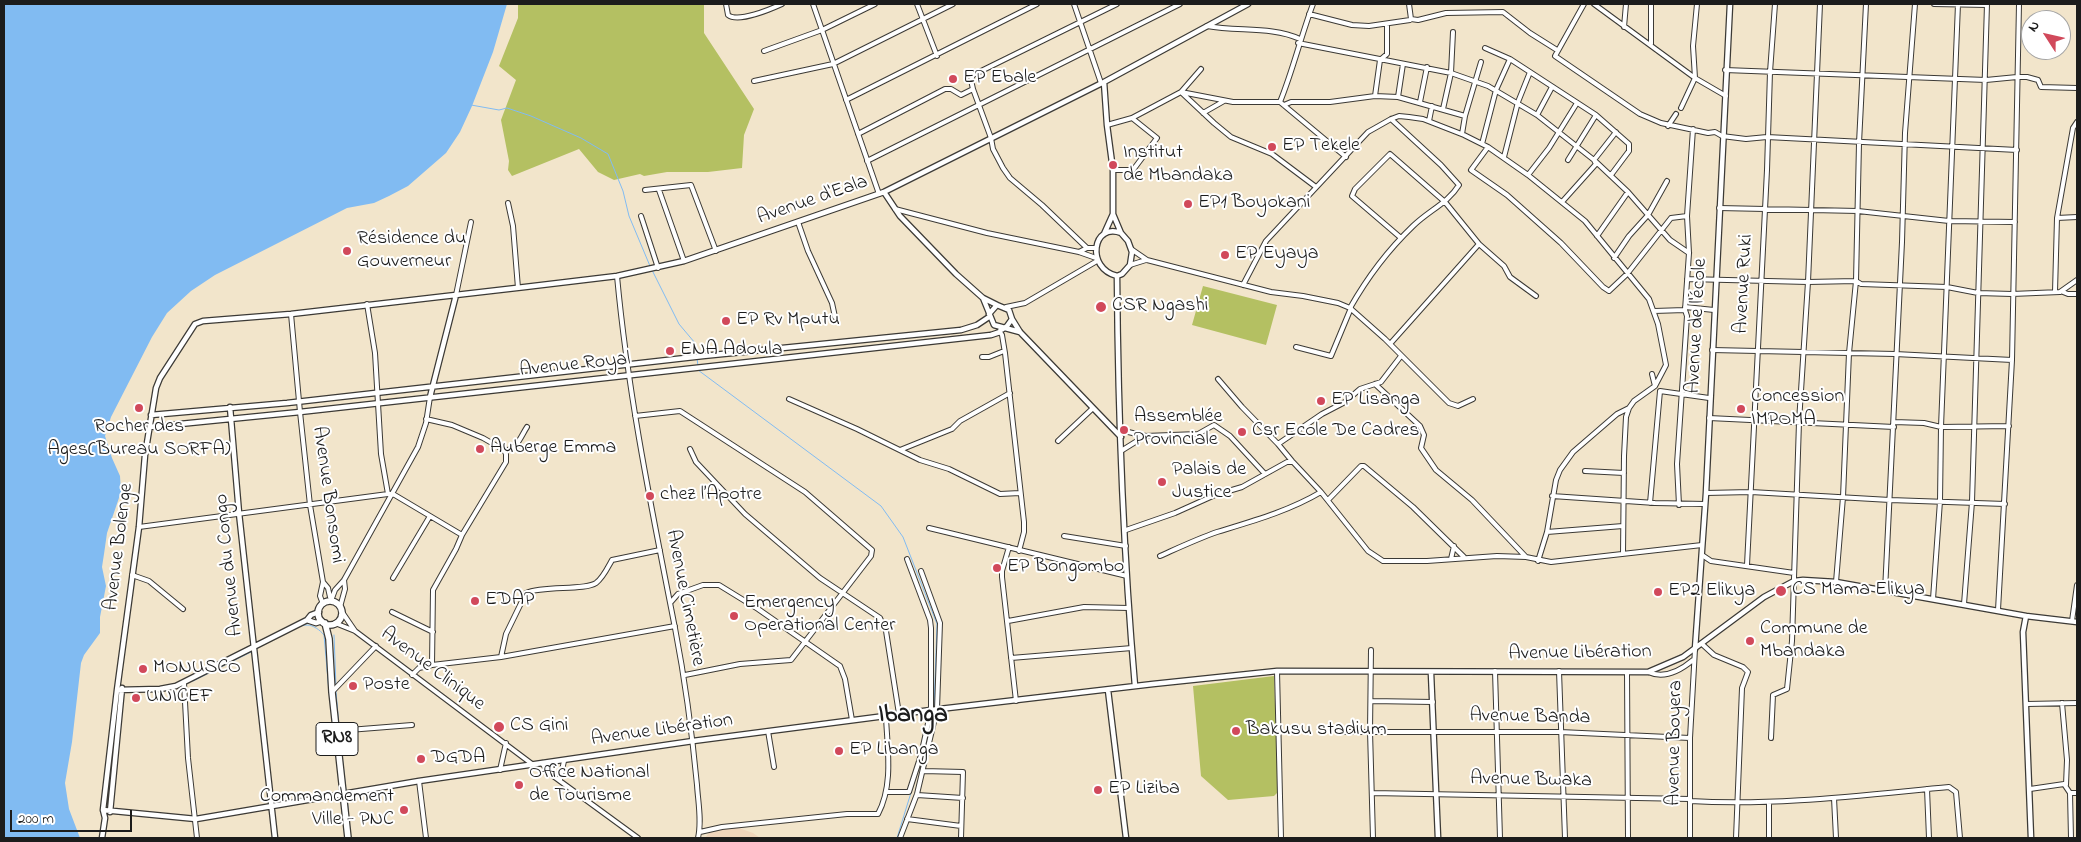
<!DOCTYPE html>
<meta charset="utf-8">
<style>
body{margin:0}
#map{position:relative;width:2081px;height:842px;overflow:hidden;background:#f2e5cb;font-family:"Indie Flower",sans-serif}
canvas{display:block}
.frame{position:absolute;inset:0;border:5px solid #1c1c1c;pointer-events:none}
.north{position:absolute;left:2021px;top:10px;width:50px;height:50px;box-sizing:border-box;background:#fff;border:1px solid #a4a4a4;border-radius:50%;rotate:305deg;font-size:14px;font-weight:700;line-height:20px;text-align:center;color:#1c1c1c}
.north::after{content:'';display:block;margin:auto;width:18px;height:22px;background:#d1495b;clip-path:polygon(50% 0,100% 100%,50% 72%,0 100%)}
.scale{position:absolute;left:10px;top:810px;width:122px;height:22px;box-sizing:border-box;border:2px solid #1c1c1c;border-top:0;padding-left:6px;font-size:15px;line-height:18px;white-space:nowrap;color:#1c1c1c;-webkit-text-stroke:4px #fff;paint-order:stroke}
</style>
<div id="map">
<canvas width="2081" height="842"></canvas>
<div class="frame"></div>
<div class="north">N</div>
<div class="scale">200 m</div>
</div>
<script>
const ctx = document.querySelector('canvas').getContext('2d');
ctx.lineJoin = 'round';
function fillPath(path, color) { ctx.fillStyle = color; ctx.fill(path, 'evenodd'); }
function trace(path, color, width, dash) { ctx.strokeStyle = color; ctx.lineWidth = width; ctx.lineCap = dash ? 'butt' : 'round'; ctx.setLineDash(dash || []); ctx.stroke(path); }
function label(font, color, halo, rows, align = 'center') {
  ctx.font = font + ' "Indie Flower",sans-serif'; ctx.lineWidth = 4; ctx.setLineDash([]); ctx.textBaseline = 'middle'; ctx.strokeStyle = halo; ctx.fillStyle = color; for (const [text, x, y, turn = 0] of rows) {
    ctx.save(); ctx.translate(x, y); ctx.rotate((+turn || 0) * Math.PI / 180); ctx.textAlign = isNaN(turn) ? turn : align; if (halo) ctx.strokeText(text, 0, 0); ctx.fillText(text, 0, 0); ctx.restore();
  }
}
fillPath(new Path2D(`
 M736 827 753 833 760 838H705L711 830Z`), '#f0d6bc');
fillPath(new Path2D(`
 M518 4H704V33L754 109 744 135 742 168 708 172H667L644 176 640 174 614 180 598 172 579 149 512 176 508 170 509 161 501 120 516 80 499 66 518 18Z
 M1203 286 1277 305 1266 345 1192 325Z
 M1274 676 1278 792 1274 796 1228 800 1201 776 1193 686Z`), '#b4c062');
fillPath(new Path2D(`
 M4 4H507L493 52 472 106 460 132 446 153 408 186 389 196 374 203 347 208 215 275 191 291 167 313 152 337 111 417 105 436 112 458 120 476 121 492 107 533 104 554 102 567 106 586 100 617V633L84 655 81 663 72 742 65 783 69 809 80 838H4Z`), '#81bbf2');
trace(new Path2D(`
 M471 105 499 110 507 108 531 116 581 138 608 154 623 191 629 216 650 266
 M652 270 679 324 695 343 698 366
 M698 370 881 506 903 537 937 624 934 708
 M334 635 336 687
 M256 649C268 643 294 625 307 625 313 625 320 630 324 635L329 692
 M193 681 253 651
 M336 691 339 727
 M330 696 345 838
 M341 746 346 791
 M925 747 934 712
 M347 795 349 821
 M897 838 918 770`), '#81bbf2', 1);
const minor = new Path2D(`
 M726 4 728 15C738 23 771 9 782 4
 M813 4 879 194
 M917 4 937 56
 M1074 4 1101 83
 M1584 4 1555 56 1640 114 1661 123 1708 133 1715 132 1722 136 1746 139 1767 137 2017 150
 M1594 4 1695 78 1726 96
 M1651 4V44
 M1934 4 1987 5
 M1309 14 1352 25 1369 26 1410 20 1411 19 1409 4
 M1411 19 1418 20 1446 13 1503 12 1530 33 1557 50
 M1207 26C1238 32 1271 26 1300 39
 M1624 27 1626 4
 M1298 43 1451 73 1488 86 1537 115 1594 160 1628 192 1670 240 1689 253
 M1485 48 1510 59 1596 115 1629 144V151L1611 175
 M764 51 822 30 875 4
 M1201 69 1181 92 1214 123 1231 137 1272 154 1316 187
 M1725 70 1986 80 2017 77H2027L2038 80 2041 87 2077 88
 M754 81 833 64 953 4
 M973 89 991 138 993 149 1003 168 1010 178 1042 205 1087 248
 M1375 96 1380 60 1387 54V24
 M1398 97 1403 64
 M846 100 1037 4
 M1280 102C1293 70 1301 36 1313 4
 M1420 102 1427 67
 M1284 105 1291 102H1330L1375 96 1398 97 1465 116
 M1681 108 1695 78 1693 46 1697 4
 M1443 109 1451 73 1453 32
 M1203 113 1224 101
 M1537 115 1552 87
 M1429 121 1432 106
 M1107 125 1132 118 1181 92 1233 102H1280L1346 157
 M1668 126 1676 114
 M858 134 945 89H951L961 95 973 89 971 80 973 75 1117 4
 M1462 134 1465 116 1481 62
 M1482 144 1496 90 1510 59
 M1488 147 1471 170 1507 195 1561 243 1603 287 1609 291 1627 274 1671 218 1687 216 1689 253 1685 310 1654 311
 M1504 157 1518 102 1530 72
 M1568 160 1596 115
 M867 161 1180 4
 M1113 170H1133L1157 138 1132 118
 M1528 175 1549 148 1577 103
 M645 190 691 185 716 251
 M659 190 684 261
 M1562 202 1596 164 1594 160 1616 132
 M508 203 513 226 518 288
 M1719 208 1858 211 1949 221 2015 222
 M895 209 987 233 1079 252 1096 258
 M641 216 658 268
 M1687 216 1693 129
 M2057 218 2077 217
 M798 222 808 251 832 303 835 317
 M1597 236 1628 192
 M1479 244 1504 266 1510 277 1536 296
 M1131 249 1147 260 1271 292 1303 296 1338 303 1350 308 1385 339 1449 403 1458 406 1473 399
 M1079 252 1087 248H1096
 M1614 258 1629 236 1648 215 1667 181
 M1130 265 1146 260
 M617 276C628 395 652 511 675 628 685 680 692 732 697 785 698 802 702 821 698 838
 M1687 279 1808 282 1856 281 1861 284 1947 287 1978 293 2012 294 2060 292 2077 280
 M1243 285 1266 241 1368 132 1391 119 1399 116 1409 117 1423 119 1464 135 1488 147 1528 175 1585 221 1649 299 1658 324 1666 365 1655 386 1634 401 1629 408 1626 417 1624 456 1623 554
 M2055 292 2057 218 2073 128 2077 122
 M2063 292 2068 294H2077
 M456 295 471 222
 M367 304 375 353 381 454 388 494
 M1006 307 1025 303 1097 261
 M1685 307 1714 310
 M1350 308C1367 278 1388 250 1413 226 1428 211 1448 203 1459 185L1441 165 1391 119
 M291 314 300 412 310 505 323 582 320 596 323 604
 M1000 332 1002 335 1005 353 1024 522V532L1019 551
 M1390 344 1479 244 1445 202 1390 154 1355 189 1352 196 1401 238
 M1296 347 1331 356 1351 308
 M1712 350 1895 354 2012 360
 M982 357H989L1004 351
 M1652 374 1655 386
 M1218 379 1242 407 1278 444
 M1375 384 1420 426 1424 435 1421 448 1436 470 1472 500 1526 557
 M1660 391 1709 398
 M789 399 857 429 920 460 949 469 1000 494 1020 493
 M635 416 680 411 805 492 872 550 871 556 791 660 740 664 685 675
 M1709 418 1894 427
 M426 419 452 425 483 438 504 450 506 454V462L462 535 456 549 433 590 432 665
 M1894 422 1924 423 1941 427 2009 426
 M1120 430 1145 436 1198 434 1214 425 1230 436 1265 474
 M1058 441 1092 409
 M690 449 696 462 745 514 820 578 880 618 886 631 899 714
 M504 450C516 452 521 436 527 427
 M900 450 952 429 960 421 1010 393
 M1121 451 1145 436
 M1292 461 1278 444 1322 414 1345 402 1360 389 1381 382 1401 356
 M1585 471 1624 473
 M1706 493 1751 492 1890 500 2005 504
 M1552 496 1655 503 1705 504
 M1328 500 1361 466H1364L1413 507 1464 557
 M1650 503 1660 391
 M1679 505 1677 464 1687 316 1685 310
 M139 527 388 494H393L462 535
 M929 528 1127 576
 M1126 530 1175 513 1215 495 1242 487 1287 462H1293L1321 492 1368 551 1383 561H1427L1497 556 1526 557 1551 562 1702 545
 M1547 532 1623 526
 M1064 536 1126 546
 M1009 547 1002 571V577L1016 701
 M1702 555 1711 561 1794 573
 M1160 556C1178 548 1197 539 1217 532 1253 521 1289 511 1321 492
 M1451 559 1454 546
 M1538 561 1547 532 1556 480 1560 470 1573 452 1617 414 1629 408
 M1747 565 1767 170 1770 72 1775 4
 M132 575 149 581 183 609
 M393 578 430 516
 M323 582 328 588 330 597
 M1836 582 1843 497 1849 353 1856 281 1859 143 1866 4
 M1885 591 1902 242 1905 133 1915 4
 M1933 599 1940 501 1941 427 1958 4
 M331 601 335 590 344 580 418 447 426 423 430 397
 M671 602 678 594 703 585H719L758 609 840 666 845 679 852 720
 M1964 604 1972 502 1987 4
 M340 607 345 589 344 580
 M1998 610 2012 360 2019 4
 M342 612 355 631
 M392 612 433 632
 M1008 621 1084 607 1129 608
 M2072 621 2077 585
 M335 623 355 631 532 764
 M1702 644 1714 655 1743 667 1748 672 1742 688 1736 838
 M1371 650 1370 731 1373 838
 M501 657 506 634 526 593C544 585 584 591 596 583 603 578 608 567 612 560L660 550
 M1011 658 1132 648
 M1277 671 1281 838
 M1495 671 1500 838
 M1559 671 1565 838
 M1627 672 1628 838
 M1648 672C1664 679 1680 671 1693 660
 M412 675 419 668 432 665 501 657 675 626
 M184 683 188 758 197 838
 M332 692 376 646
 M1371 701 1433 702
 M2062 703 2067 760 2066 785
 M2027 704 2077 703
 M336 731 412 725
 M768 731 774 767
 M1344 732H1560L1690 738
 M1771 738 1773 695 1787 689 1792 641 1799 422 1808 282 1820 4
 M542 763 549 773 638 838
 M500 770 506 743
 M923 771 963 772 961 838
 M560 780 564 761
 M419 781 426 838
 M1927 789 1929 838
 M2030 789 2064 784 2070 793H2077
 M886 792H909L921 755 931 710V628L930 620 907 559
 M1372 793 1690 799
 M2070 793 2071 838
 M917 795 963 798
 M1834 798 1836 838
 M1690 801C1777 806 1863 795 1949 787L1956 792 1960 838
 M1769 802V838
 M907 819 961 826
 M700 832 722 827 847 814H878C894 784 887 747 886 716
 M900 838 917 794 937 709 940 623 921 571
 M1690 838V738L1695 649`);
const tertiary = new Path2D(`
 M1104 82 1107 125 1113 170V214L1121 233 1128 241 1132 252 1130 265 1122 274 1117 276C1085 268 1093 222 1121 233
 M884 192 900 216 956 274 983 298 997 305
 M1104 234 1113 214
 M1117 276C1118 413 1123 550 1135 686
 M983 298 994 325 1020 332
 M989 314 997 305 1009 310 1012 319 1007 326 1003 329
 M1012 319 1020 332 1121 437
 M430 397 456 295
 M230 407 239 513 275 838
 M151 415 287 403 703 356 961 330 977 325 989 317
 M150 427 300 412 991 335 1000 332 1001 328
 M2026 616 2023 632 2031 838
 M307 620 316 623 322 621
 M1695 649 1706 493 1730 4
 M1431 673 1438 838
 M117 690 160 689 176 686 307 620 311 615 319 612
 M1108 690 1126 838
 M103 810 196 819 419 781 693 741 931 710 1153 684 1277 671 1648 672 1683 657 1764 597 1794 581 1803 580 1836 582 2026 616 2077 622
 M110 812 122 688
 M102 838 105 818 103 810 117 690 139 527 145 455 156 388 160 378 195 324 203 321 291 314 525 287 617 276 684 261 884 192 1104 82 1248 4`);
const primary = new Path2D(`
 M318 613a12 12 0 1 1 24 0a12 12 0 1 1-24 0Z
 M325 623 329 639 332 692 348 838`);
trace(minor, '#3c3a36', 6);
trace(tertiary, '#3c3a36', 7);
trace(primary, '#3c3a36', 8);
trace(minor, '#fff', 4);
trace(tertiary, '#fff', 4.5);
trace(primary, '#fff', 5.5);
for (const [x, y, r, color] of [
 [953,79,5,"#d1495b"],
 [1272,147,5,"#d1495b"],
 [1113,165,5,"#d1495b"],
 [1188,204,5,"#d1495b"],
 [347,251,5,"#d1495b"],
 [1225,255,5,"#d1495b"],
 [1101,307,6,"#d1495b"],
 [726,321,5,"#d1495b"],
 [670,351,5,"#d1495b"],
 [1321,401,5,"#d1495b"],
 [139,408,5,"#d1495b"],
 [1741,409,5,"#d1495b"],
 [1124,430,5,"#d1495b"],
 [1242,432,5,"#d1495b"],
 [480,449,5,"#d1495b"],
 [1162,482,5,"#d1495b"],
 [650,496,5,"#d1495b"],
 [997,568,5,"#d1495b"],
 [1781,591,6,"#d1495b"],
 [1658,592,5,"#d1495b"],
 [475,601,5,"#d1495b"],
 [734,616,5,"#d1495b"],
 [1750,641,5,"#d1495b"],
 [143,669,5,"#d1495b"],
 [353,686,5,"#d1495b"],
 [136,698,5,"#d1495b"],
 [499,727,6,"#d1495b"],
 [1236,731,5,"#d1495b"],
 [839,751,5,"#d1495b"],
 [421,759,5,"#d1495b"],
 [519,785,5,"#d1495b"],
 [1098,790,5,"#d1495b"],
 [404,810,5,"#d1495b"]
]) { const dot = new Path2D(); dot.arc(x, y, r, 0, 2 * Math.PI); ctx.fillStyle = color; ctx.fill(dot); trace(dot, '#fff', 2); }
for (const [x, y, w] of [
 [337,739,42]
]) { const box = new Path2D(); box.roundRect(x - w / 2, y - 16.5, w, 33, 4); ctx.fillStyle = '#fff'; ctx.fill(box); trace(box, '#1c1c1c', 1); }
label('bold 19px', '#1c1c1c', null, [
 ["RN8",337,739]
]);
label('20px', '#1c1c1c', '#fff', [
 ["EP Ebale",963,79],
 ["EP Tekele",1282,147],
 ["Institut",1123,154],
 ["de Mbandaka",1123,177],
 ["EP1 Boyokani",1198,204],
 ["Résidence du",357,240],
 ["Gouverneur",357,263],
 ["EP Eyaya",1235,255],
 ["CSR Ngashi",1112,307],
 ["EP Rv Mputu",736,321],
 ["ENA Adoula",680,351],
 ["Concession",1751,398],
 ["IMPOMA",1751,421],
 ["EP Lisanga",1331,401],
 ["Assemblée",1134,418],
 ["Provinciale",1134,441],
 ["Rocher des",139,428,"center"],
 ["Ages(Bureau SORFA)",139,451,"center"],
 ["Csr Ecole De Cadres",1252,432],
 ["Auberge Emma",490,449],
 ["Palais de",1172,471],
 ["Justice",1172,494],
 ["chez l’Apotre",660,496],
 ["EP Bongombo",1007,568],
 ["CS Mama Elikya",1792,591],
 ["EP2 Elikya",1668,592],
 ["EDAP",485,601],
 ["Emergency",744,604],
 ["Operational Center",744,627],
 ["Commune de",1760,630],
 ["Mbandaka",1760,653],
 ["MONUSCO",153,669],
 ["Poste",363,686],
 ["UNICEF",146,698],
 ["CS Gini",510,727],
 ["Bakusu stadium",1246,731],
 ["EP Libanga",849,751],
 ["DGDA",431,759],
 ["Office National",529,774],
 ["de Tourisme",529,797],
 ["EP Liziba",1108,790],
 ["Commandement",394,798,"right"],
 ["Ville - PNC",394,821,"right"]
], 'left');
label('20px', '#1c1c1c', '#fff', [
 ["Avenue d'Eala",813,201,-19],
 ["Avenue Ruki",1745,284,-87],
 ["Avenue de l'école",1698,326,-87],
 ["Avenue Royal",575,366,-6],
 ["Avenue Bonsomi",327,495,82],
 ["Avenue Bolenge",120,547,-83],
 ["Avenue du Congo",230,565,-96],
 ["Avenue Cimetière",684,598,79],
 ["Avenue Libération",1580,654,-1],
 ["Avenue Clinique",432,670,37],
 ["Avenue Banda",1530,718,1],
 ["Avenue Libération",662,731,-8],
 ["Avenue Boyera",1676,743,-89],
 ["Avenue Bwaka",1531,781,1]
]);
label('bold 25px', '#1c1c1c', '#fff', [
 ["Ibanga",913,717]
]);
</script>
